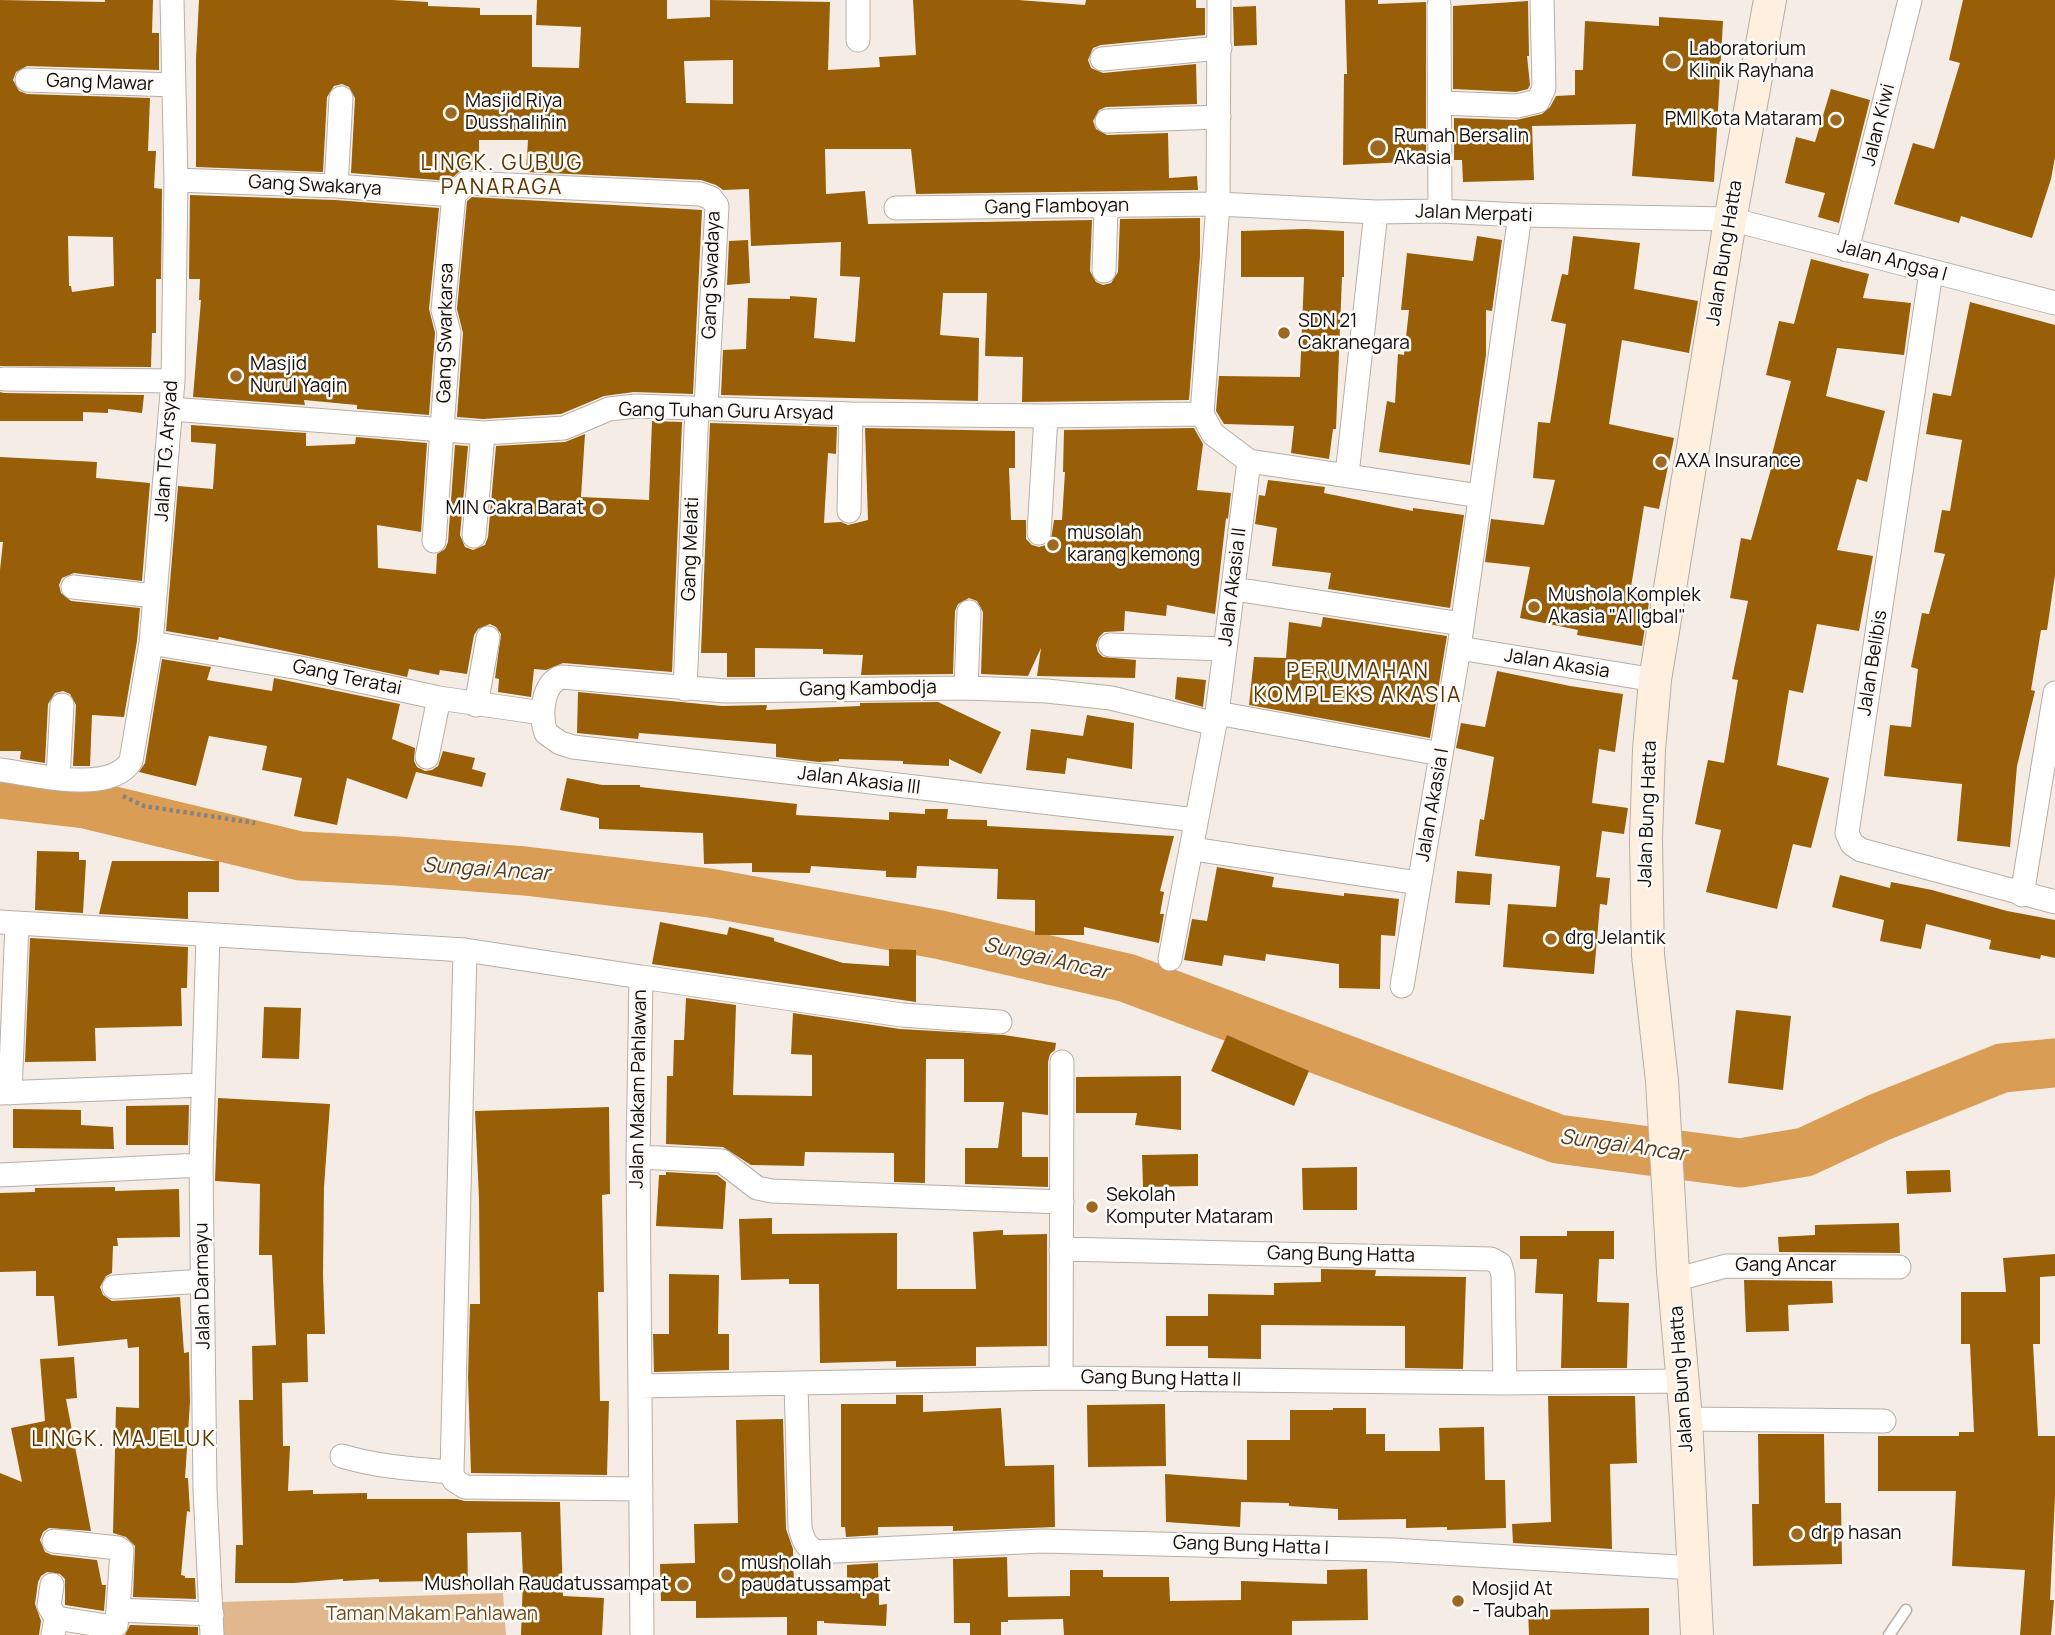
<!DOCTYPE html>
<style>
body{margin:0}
canvas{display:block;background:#f5ede5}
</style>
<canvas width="2055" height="1635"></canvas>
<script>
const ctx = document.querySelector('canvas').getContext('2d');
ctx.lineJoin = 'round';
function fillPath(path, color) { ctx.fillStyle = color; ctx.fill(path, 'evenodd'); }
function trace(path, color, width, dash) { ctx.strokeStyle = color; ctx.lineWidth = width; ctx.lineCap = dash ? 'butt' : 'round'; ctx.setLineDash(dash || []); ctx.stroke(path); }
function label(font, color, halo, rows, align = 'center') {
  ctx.font = font + ' Manrope,sans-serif'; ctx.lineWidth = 5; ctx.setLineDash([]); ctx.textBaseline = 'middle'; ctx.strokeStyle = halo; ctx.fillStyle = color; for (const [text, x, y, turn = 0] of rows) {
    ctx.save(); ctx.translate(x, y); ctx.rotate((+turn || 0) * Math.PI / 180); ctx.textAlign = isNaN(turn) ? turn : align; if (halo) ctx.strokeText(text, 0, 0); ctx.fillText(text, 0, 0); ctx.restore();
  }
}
fillPath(new Path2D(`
 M503 1593 506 1635H223L222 1602Z`), '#e1b88d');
trace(new Path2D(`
 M0 794 85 804 300 856 398 861 525 871 710 893 941 935 1127 978 1558 1139 1740 1163 1805 1152 1880 1117 2002 1068 2055 1063`), '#da9d56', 49);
fillPath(new Path2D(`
 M0 0 105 2V0H153L152 33H159V70L27 66 16 72 13 80 19 91 27 94 150 98 148 151H156L154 188 162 189 161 279H156V333H152L151 367 0 366ZM68 236 113 237 114 286 72 292 71 286H69Z
 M199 0H392L428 2V6L480 8V15H532V67L579 68 581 27 536 25 537 0H667V19L710 17V0L830 2 828 70 880 67 879 57 916 55 913 0H1018L1085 5 1086 0H1196V8H1205V35L1101 45 1093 48 1088 60 1091 68 1103 73 1196 64 1197 104 1106 107 1099 110 1093 121 1096 129 1107 135 1168 133 1169 178 1197 176 1198 190 916 194 911 149H825L826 194 865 191 868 224 1092 220 1090 271 1096 282 1103 285 1111 283 1118 272 1120 219 1200 218V256L1189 400 1022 402 1023 357 985 356 987 293H943L940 335 979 338 978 401 721 395 723 350 746 349 748 298 790 299V296L817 298 814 338 855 342 860 277 840 276 841 242 751 246 749 189 723 190 716 185 701 180 526 172 528 140H479V170H461L449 181 351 173 355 98 349 87 342 84 334 86 327 97 323 172 196 167V59ZM733 60V104L686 103 684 61Z
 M1345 0H1378V4L1426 2V161L1343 165 1344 74H1347Z
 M1963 0H2055V157L2051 179 2032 238 1961 216 1959 223 1894 204 1913 143 1934 149 1960 63 1949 60Z
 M1528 1 1529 56H1527L1530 85 1528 89 1516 92 1453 89V6Z
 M1256 6 1257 45 1234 46 1233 7Z
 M1659 17 1723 21 1714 182 1632 176 1636 124 1532 126 1534 180 1463 182 1462 160H1454V118L1516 120 1542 114 1550 107 1556 96 1575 95V70H1583L1585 21 1659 26Z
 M1831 89 1870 100 1839 223 1818 217 1825 193 1785 183 1796 137 1815 142Z
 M190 195 335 200 439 208 429 309 435 333 429 415 357 409V405L304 400 305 405 193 397 201 300H199L200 279H189Z
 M472 197 702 210 693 394 634 392 604 396 561 414 483 419 457 417 463 333 457 309 467 201Z
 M1306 229 1344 231V277H1342L1336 429H1333L1329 459 1291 453 1294 426 1224 424 1216 411 1219 376 1300 377 1304 277H1241V231Z
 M1477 236 1502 240 1492 311 1486 310V355L1470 465 1379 452 1387 401 1395 403 1398 354 1404 355 1409 310H1401L1407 253 1473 261Z
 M1573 236 1640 243 1634 289 1698 301 1689 353 1622 340 1609 424 1674 438 1659 509 1644 506 1631 587 1651 590 1642 646 1577 635 1578 630 1520 618 1530 567 1485 562 1491 519 1544 525 1555 480 1533 478 1538 422 1550 423 1566 324 1551 321 1562 274 1568 275Z
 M748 240 750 283 727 285 729 241Z
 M1811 259 1869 274 1863 298 1911 303 1904 355 1837 348 1826 396 1885 411 1867 482 1857 479 1837 550 1873 556 1859 631 1817 624 1803 693 1789 690 1777 765 1829 778 1811 848 1793 844 1777 909 1706 892 1721 830 1695 824 1708 760 1724 763 1738 680 1732 679 1748 601 1730 598 1741 538 1751 540 1774 458H1771L1791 381 1766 375 1779 321 1794 324Z
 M1970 302 2055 325V575L2047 630H2041L2031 690 2035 691 2017 766 2010 847 1957 841 1962 784 1884 776 1890 725 1911 727 1918 669 1911 667 1922 613 1929 614 1945 554 1934 552 1942 510 1950 511 1962 440 1926 434 1933 393 1951 396Z
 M0 392 4 393 144 395 142 413 108 409V413L83 412V421H0Z
 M652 421 682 422 672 672 563 663 546 670 534 669 531 697 498 692 499 679 495 678 501 634 496 627 490 624 478 629 474 635 467 674 440 670 439 675 409 669 407 677 219 637 218 640 166 631 178 486 213 489 216 444 191 442V425L306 433V446L355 444 356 437 427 443 421 532 377 525 378 568 436 574 437 554 445 549 448 542 455 445 468 446 460 535 465 547 473 550 485 545 488 537 496 446 565 442 585 434 581 497 649 500Z
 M710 423 837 427 836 454 828 453 824 523 841 522 848 525 868 520 865 428 1015 431V468H1009L1011 520H1026V539L1032 545 1039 547 1046 545 1051 540 1054 520H1062L1065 472H1063L1064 430 1194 428 1203 444 1197 490 1231 493 1228 519 1226 518 1215 614 1167 605 1166 616 1125 611 1124 631 1104 632 1099 637 1096 645 1098 652 1103 657 1136 660 1135 678 1037 676 1041 648 1028 676 981 674 983 612 977 601 969 598 958 604 955 611 953 674 861 675 863 655 823 654V649L755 648V677H727V653H701Z
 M0 457 97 462 96 478 150 483 142 581 74 573 62 578 59 585 61 593 71 601 140 608 137 641 124 717 92 715 90 766H73L76 705 70 694 63 691 55 693 48 704 45 763 20 759 21 751H0V570L3 542H0Z
 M1268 480 1325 487 1324 493 1413 511V508L1464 515 1450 608 1328 589 1331 573 1272 566 1277 528 1255 524 1259 495 1265 496Z
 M1323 617 1447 636 1430 738 1249 705 1254 657 1286 658 1289 622 1321 627Z
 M162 659 211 667 207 680 272 691 274 678 400 704 392 739 415 748 414 761 417 767 425 771 432 770 438 766 443 751 475 758 472 769 486 773 482 787 416 772 407 799 347 778 337 825 294 816 302 778 262 770 267 746 209 736 196 786 139 772 145 763Z
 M1497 671 1570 686 1623 694 1615 752 1599 749 1592 803 1628 808 1624 834 1602 831 1596 877 1610 878 1607 905 1600 904 1594 974 1503 967 1508 904 1556 907 1560 866 1475 856 1480 819 1484 820 1494 757 1456 748 1461 723 1485 727Z
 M1177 677 1206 680 1203 707 1175 699Z
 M578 692 722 706 767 705 766 710 860 706V703L938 702 1001 732 981 774 949 759V766L903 764V761L839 759V761L819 762 776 757V744L639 733 638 739 577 733Z
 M1087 715 1134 723 1132 769 1067 758 1065 774 1026 770 1031 729 1083 736Z
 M567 778 602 785H640V787L797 804 796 815 889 820V812L925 814V809H948L947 819 987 820V826L1174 836 1160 891 1164 892 1160 914H1164L1159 943 1084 927V935H1035V900L997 899 998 869 917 866 916 878 886 877V871L811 866 810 873 752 872V863L704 864 703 833 599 829V818L560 810Z
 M37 851 79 852V860H86L83 913 35 910Z
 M112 861H219V892H188V919L99 914Z
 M1217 867 1274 877 1272 887 1344 896V893L1399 899 1395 936 1381 935 1380 989 1339 988V964L1266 954 1265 961 1224 955 1222 966 1184 960 1192 919 1207 921Z
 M1457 871 1492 874 1490 905 1455 903Z
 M1840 875 1890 888 1891 882 1932 890 2007 911 2055 920V958L2041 955 2040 959 1989 949 1991 940 1926 924 1921 949 1880 941 1884 920 1832 907Z
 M660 922 727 935 729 927 774 938V941L843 963 889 966V949L916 950V1002L652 964Z
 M30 938 188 947 187 988H181L182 1026 95 1028 96 1061 25 1062Z
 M686 998 736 1005 733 1095 812 1096V1055L791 1054 793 1013 900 1029 1004 1035 1056 1043 1055 1050 1050 1054 1048 1062V1115L1022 1112V1157H1048V1187L965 1184V1148H998L1004 1102H964V1059H926L925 1183 894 1182V1153L805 1152 804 1166 751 1165 723 1147 666 1144 667 1076H673L674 1040H684Z
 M264 1007 301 1008 299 1059 262 1058Z
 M1736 1010 1791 1016 1783 1090 1728 1083Z
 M1227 1035 1309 1071 1294 1106 1211 1071Z
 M1181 1076V1130L1135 1125 1137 1113H1076V1077Z
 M218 1098 330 1104 324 1187 323 1274 325 1334H307L308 1382 282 1383 283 1446H290L288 1491 313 1490V1494L367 1493V1499H457L465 1501 560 1502 563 1596 604 1598 602 1635H521L523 1578 521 1532 467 1533 468 1586 438 1587V1581L379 1582V1579L343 1581V1579L294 1583H235L236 1545H243L239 1400H253L252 1346 276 1345 272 1255H259L260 1184 215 1181Z
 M189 1105 188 1145H126V1106Z
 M609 1107 610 1194 602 1195 604 1292H598L600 1401H609L607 1475 471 1473 468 1378 470 1304H480L479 1198 475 1111Z
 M13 1109 81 1110V1125L113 1127 114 1149 13 1148Z
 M1198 1154V1186L1143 1187 1142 1155Z
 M1357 1167V1210H1303L1302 1168Z
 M1950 1170 1951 1192 1907 1194 1906 1171Z
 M666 1172 717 1175 726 1182 723 1229 656 1226 659 1175H666Z
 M115 1187V1191L179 1189 180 1237 117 1238 118 1246H113L112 1273 106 1276 100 1287 103 1295 112 1301 180 1297 184 1353 189 1352 190 1402 185 1478H188L190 1512 187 1511 181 1575 185 1576V1578H195L196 1599 133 1597 135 1546 126 1537 113 1533 116 1407 139 1408V1347L128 1348 127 1339 58 1346 54 1296H36V1271L0 1272V1193L35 1192V1188Z
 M772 1218V1234L897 1233V1289H976L973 1232 1003 1230V1235L1047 1234V1346L976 1347V1366L896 1367V1361L820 1363 819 1284H789V1279L741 1280 739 1219Z
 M1899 1223 1900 1253 1779 1252 1778 1237 1815 1235V1225Z
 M1567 1231H1614V1259H1599L1597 1302 1629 1303 1627 1368H1561L1563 1294 1535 1293 1537 1259H1520V1236H1567Z
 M2055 1254V1276L2040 1277V1344H2033L2038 1436H2055V1497L2050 1600H2054L2051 1635H2020L2025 1570 1952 1566 1956 1491H1878V1436H1959V1432H1974L1970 1344H1961V1292H2006L2003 1258Z
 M1321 1269 1376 1270 1375 1276 1466 1277 1463 1369 1405 1368V1326L1261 1325V1359L1208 1358V1346H1166V1316H1208V1294L1274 1295V1283L1321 1282Z
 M669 1274 719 1275 718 1334H729V1370L654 1372 653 1334H669Z
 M1744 1280 1832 1281 1833 1303 1788 1305 1789 1331 1746 1332Z
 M74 1357 77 1398 66 1399 91 1531 49 1528 43 1532 40 1540 45 1552 52 1555 97 1560 102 1585H106L104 1611 65 1605V1579L60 1574 47 1572 41 1576 38 1582 35 1604 41 1621 39 1635H0V1473L22 1482 11 1428 45 1421 40 1359Z
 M896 1395H923V1412L1001 1408 1005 1466 1054 1465 1055 1527 953 1531V1526L878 1527V1535L846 1537 845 1527H841V1404H896Z
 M1548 1396H1635L1637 1463 1610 1464 1612 1549 1513 1543 1512 1524 1551 1522Z
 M1165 1404 1166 1466 1088 1467 1087 1405Z
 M1333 1408H1366V1434H1385V1451H1440L1439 1428 1484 1427 1485 1480H1505L1506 1528 1447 1530V1527L1406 1528V1519L1338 1520V1509L1289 1506V1503L1241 1502 1240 1527 1166 1522 1165 1474 1247 1480V1440H1290V1410H1333Z
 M783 1419 786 1529 793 1549 794 1588 847 1587V1565L878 1563 879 1605 887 1604 886 1626 824 1623V1621H817V1635H787V1617L696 1618V1601H661L660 1564 695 1563 694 1524 738 1523 736 1420Z
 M1758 1434H1824L1825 1503H1841L1842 1564 1753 1566 1752 1504H1759Z
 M1007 1557 1008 1597 1070 1596V1570H1103V1577H1169L1170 1601 1241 1600V1581L1327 1584V1570L1367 1569 1368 1620 1292 1621V1635H1064L1063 1619 1008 1620V1622H1001V1635H970V1623H954L953 1559Z
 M1649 1608V1635H1529L1528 1610Z
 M130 1625 198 1627V1635H125Z`), '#985f08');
const lane = new Path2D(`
 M1889 1635 1906 1610`);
const street = new Path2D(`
 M1219 0 1218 204 1376 212 1440 211 1520 215 1730 219 2055 303
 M1439 5 1440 211
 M858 40V0
 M1102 59 1220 48
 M27 80 174 85
 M1441 103 1517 106 1538 101 1544 88 1542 0
 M1107 121 1219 117
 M176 180 336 186 454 195
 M336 186 341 98
 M454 195 466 183 700 194 711 198 717 206 706 408
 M896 208 1218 204 1202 414 1213 434 1249 461 1480 496
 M1847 250 1910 0
 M1104 271 1106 207
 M1931 272 1847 833 1852 844 1861 850 2055 902
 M4 379 173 381
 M171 409 483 433 564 428 609 409 636 406 851 414 1046 416 1202 414
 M1347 475 1376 212
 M849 511 851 414
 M1039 533 1046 416
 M474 536 483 433
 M434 541 449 332 443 310 454 195
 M73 587 155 596
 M1234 589 1462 624
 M151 643 300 668 439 698 542 713
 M1110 645 1225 649
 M1459 648 1655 680
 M966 688 969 612
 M685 689 697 408
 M476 705 488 638
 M1217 713 1441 754
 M427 757 439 698
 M0 770C34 774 110 795 131 761L151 643 173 381 176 180 172 0
 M58 778 62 705
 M1196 820 573 747 560 743 546 733C540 716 542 682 562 677L725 691 966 688 1047 691 1111 698 1215 724
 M1193 849 1419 883
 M2022 895 2055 693
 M0 922 465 950 641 977 638 1157 642 1635
 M208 936 201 1165 205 1490 212 1635
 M465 950 452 1472 454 1480 465 1487 641 1489
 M1170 959 1217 713 1249 461
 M641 977 902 1015 1000 1022
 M1402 986 1459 648 1520 215
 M0 1093 203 1085
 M10 1093 17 923
 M638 1157 722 1161 757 1188 772 1191 1062 1202
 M0 1175 201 1165
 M1061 1249 1491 1259 1500 1264 1503 1275 1505 1383
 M1674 1280 1726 1266 1899 1267
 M114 1287 203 1281
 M1061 1378 1062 1062
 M796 1384 800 1528C803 1539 805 1546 816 1552L1042 1541 1392 1550 1694 1568
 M640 1386 1061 1378 1505 1383 1681 1381
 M1686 1419 1884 1421
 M342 1456C378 1467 414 1469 452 1472
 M54 1541 118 1548 122 1551 118 1610
 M52 1585 49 1606 56 1618
 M53 1635 56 1618 113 1627 116 1625 118 1610 212 1614`);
const secondary = new Path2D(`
 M1697 1635 1686 1419 1673 1271 1662 1081 1648 955 1646 839 1649 750 1655 680 1730 221 1770 0`);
trace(lane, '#b6afa7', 13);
trace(street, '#b6afa7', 25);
trace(secondary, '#b6afa7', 34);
trace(new Path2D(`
 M123 796 144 806 255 823`), '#88837d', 4.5, [3.5, 3.5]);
trace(lane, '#fff', 10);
trace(street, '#fff', 23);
trace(secondary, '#ffefdf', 32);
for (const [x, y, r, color] of [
 [1673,61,9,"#9e6821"],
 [451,113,7,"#9e6821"],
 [1836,120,7,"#9e6821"],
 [1378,148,9,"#9e6821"],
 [1284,333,7,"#9e6821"],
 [236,376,7,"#9e6821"],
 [1661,462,7,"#9e6821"],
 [598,509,7,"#9e6821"],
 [1053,545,7,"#9e6821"],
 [1534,607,7,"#9e6821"],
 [1551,939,7,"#9e6821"],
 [1092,1207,7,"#9e6821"],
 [1797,1534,7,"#9e6821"],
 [727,1575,7,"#9e6821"],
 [683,1585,7,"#9e6821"],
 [1458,1601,7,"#9e6821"]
]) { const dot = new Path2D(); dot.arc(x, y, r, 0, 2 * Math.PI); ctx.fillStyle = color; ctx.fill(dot); trace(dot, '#fefbf8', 2.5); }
label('19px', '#100e0b', '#fefbf8', [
 ["Laboratorium",1689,50],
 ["Klinik Rayhana",1689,72],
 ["Masjid Riya",465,102],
 ["Dusshalihin",465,124],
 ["PMI Kota Mataram",1822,120,"right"],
 ["Rumah Bersalin",1394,137],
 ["Akasia",1394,159],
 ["SDN 21",1298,322],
 ["Cakranegara",1298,344],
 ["Masjid",250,365],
 ["Nurul Yaqin",250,387],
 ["AXA Insurance",1675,462],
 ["MIN Cakra Barat",584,509,"right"],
 ["musolah",1067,534],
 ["karang kemong",1067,556],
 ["Mushola Komplek",1548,596],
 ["Akasia \"Al Igbal\"",1548,618],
 ["drg Jelantik",1565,939],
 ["Sekolah",1106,1196],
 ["Komputer Mataram",1106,1218],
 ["dr p hasan",1811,1534],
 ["mushollah",741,1564],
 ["paudatussampat",741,1586],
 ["Mushollah Raudatussampat",669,1585,"right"],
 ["Mosjid At",1472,1590],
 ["- Taubah",1472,1612]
], 'left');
label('19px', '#100e0b', '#fefbf8', [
 ["Gang Mawar",100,83,2],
 ["Jalan Kiwi",1879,125,-76],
 ["Gang Swakarya",315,186,3],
 ["Gang Flamboyan",1057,207,-1],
 ["Jalan Merpati",1474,214,2],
 ["Jalan Bung Hatta",1725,253,-81],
 ["Jalan Angsa I",1892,261,15],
 ["Gang Swadaya",712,275,-88],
 ["Gang Swarkarsa",446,333,-89],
 ["Gang Tuhan Guru Arsyad",726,412,1],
 ["Jalan TG. Arsyad",167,451,-86],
 ["Gang Melati",691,549,-88],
 ["Jalan Akasia II",1233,587,-83],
 ["Jalan Belibis",1873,663,-81],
 ["Jalan Akasia",1557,664,9],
 ["Gang Teratai",347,678,12],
 ["Gang Kambodja",868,689,-1],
 ["Jalan Akasia III",859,781,7],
 ["Jalan Akasia I",1433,805,-80],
 ["Jalan Bung Hatta",1648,814,-88],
 ["Jalan Makam Pahlawan",639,1089,-89],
 ["Gang Bung Hatta",1341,1255,1],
 ["Gang Ancar",1786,1266],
 ["Jalan Darmayu",203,1286,-91],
 ["Gang Bung Hatta II",1161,1379,1],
 ["Jalan Bung Hatta",1682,1379,-94],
 ["Gang Bung Hatta I",1251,1546,2]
]);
label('19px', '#724913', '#fefbf8', [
 ["Taman Makam Pahlawan",432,1615]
]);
ctx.letterSpacing = '2px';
label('21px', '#583400', '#fefbf8', [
 ["LINGK. GUBUG",502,164],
 ["PANARAGA",502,188],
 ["PERUMAHAN",1358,672],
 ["KOMPLEKS AKASIA",1358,696],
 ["LINGK. MAJELUK",124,1440]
]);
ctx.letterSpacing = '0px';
label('italic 21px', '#553b1d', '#fefbf8', [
 ["Sungai Ancar",486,870,4],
 ["Sungai Ancar",1046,959,13],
 ["Sungai Ancar",1623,1146,8]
]);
</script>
